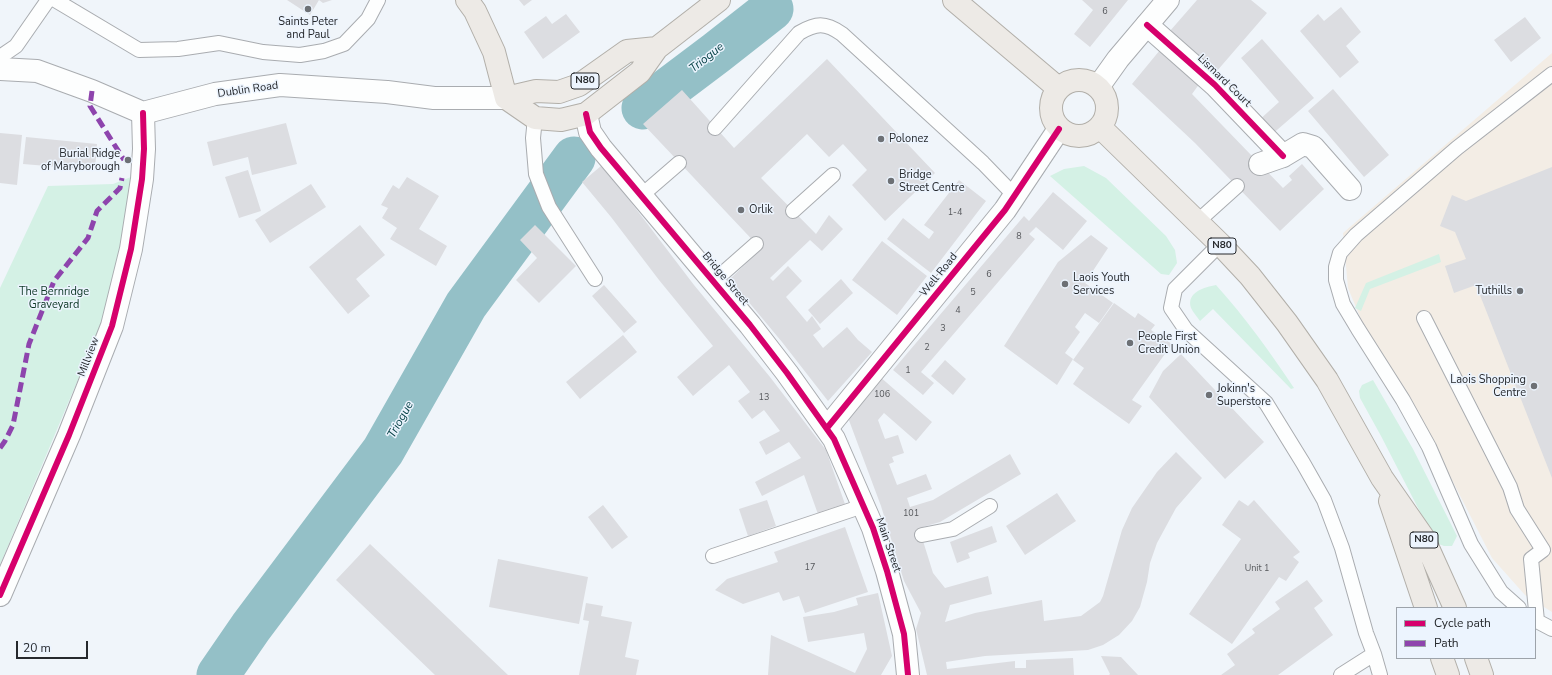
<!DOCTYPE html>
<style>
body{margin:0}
#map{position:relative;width:1552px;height:675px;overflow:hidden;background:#f0f5fa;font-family:"Nunito Sans",sans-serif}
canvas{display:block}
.legend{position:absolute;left:1396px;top:607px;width:140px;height:52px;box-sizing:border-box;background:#ecf4fe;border:1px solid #9da3aa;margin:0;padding:5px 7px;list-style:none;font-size:12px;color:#26292d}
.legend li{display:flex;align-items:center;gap:8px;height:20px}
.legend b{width:20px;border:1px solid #9da3aa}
.scale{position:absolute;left:16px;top:641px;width:72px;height:18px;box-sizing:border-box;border:2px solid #26292d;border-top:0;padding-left:5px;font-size:12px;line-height:14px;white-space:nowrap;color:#26292d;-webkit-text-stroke:3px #ecf4fe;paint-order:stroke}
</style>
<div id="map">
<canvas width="1552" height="675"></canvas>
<ul class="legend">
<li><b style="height:5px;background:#d6006c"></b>Cycle path</li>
<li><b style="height:5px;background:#8e44ad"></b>Path</li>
</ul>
<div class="scale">20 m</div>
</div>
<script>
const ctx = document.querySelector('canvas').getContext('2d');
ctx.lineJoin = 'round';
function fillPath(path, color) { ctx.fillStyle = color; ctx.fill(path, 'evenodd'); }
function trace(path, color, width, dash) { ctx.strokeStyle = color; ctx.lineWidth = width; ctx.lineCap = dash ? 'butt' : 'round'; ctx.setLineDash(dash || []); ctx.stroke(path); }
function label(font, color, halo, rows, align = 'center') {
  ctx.font = font + ' "Nunito Sans",sans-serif'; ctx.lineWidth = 3; ctx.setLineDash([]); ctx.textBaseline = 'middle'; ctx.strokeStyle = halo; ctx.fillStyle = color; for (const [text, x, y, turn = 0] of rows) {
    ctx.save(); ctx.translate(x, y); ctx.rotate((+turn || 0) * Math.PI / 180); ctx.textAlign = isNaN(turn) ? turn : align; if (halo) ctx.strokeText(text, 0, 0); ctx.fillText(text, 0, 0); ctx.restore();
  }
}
fillPath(new Path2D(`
 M1552 53V612L1525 595 1492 558 1431 439 1365 329 1348 288 1343 233Z`), '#f3ede5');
fillPath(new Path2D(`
 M1084 166 1106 178 1166 236 1175 250 1177 263 1169 275 1161 274 1050 176 1064 169Z
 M131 177 124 243 103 320 0 565V288L48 186 113 184Z
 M1439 254 1441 262 1370 289 1361 311 1355 308 1366 283Z
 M1216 285C1245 317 1270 352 1294 388L1291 389 1213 309 1200 321C1197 317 1193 312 1191 308 1186 292 1205 287 1216 285Z
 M1373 380 1413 449 1457 536 1452 546H1444L1436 543 1381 436 1360 398 1359 391 1362 385Z`), '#d4f1e5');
trace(new Path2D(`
 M643 108 716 53 772 9
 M218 675 251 627 383 451 466 305 574 158`), '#94c0c7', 43);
fillPath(new Path2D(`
 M287 0H332L323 3 319 0 310 15Z
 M519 0H532L524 6Z
 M1082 0H1128L1090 47 1074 34 1093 10Z
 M1197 0H1251L1267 13 1210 79 1163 39Z
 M1341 7 1361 32 1346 46 1359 62 1340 78 1300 31 1318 14 1324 21Z
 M566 14 580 32 543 59 524 32 546 16 552 24Z
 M1525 17 1541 38 1511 62 1494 40Z
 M1262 39 1314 98 1270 136 1257 122 1279 102 1241 58Z
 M1160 50 1200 83 1192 94 1283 188 1292 180 1289 176 1302 164 1324 189 1280 231 1195 143 1132 84Z
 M827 59 935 173 885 221 852 185 867 170 843 144 829 157 807 134 761 178 816 234 829 215 843 229 822 251 810 240 770 278 773 281 788 266 802 281 786 297 807 322 812 316 821 329 813 335 823 348 847 327 858 340 872 352 828 401 782 342 747 300 729 280 761 249 643 124 682 90 734 148Z
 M1333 89 1389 155 1364 177 1308 111Z
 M286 123 297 164 252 175 248 157 213 166 207 142Z
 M0 133 22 135 17 185 0 183Z
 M26 137 97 144 95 170 23 164Z
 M601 166 630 201 694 285 770 377 826 450 846 507 819 517 804 475 762 496 755 482 801 458 789 442 766 455 759 442 780 431 764 410 752 419 738 401 750 392 729 365 693 396 677 377 713 346 659 280 611 217 582 182Z
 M1552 167V478L1476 285 1454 293 1445 266 1466 259 1455 232 1440 226 1452 195 1466 201Z
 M248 170 261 211 239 218 225 177Z
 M407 177 439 196 419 229 447 246 436 266 390 239 397 228 382 218 388 208 381 205 393 185 399 189Z
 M959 180 986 201 931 273 887 239 903 218 929 239 934 232 924 225Z
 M311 184 326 207 270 243 255 220Z
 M1053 192 1087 221 1063 250 1036 227 1029 234 1035 239 921 372 934 383 923 395 893 370 1024 216 1029 221Z
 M360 225 385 255 356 279 370 296 348 314 309 267Z
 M535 225 576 266 539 303 516 280 537 258 520 240Z
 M1091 235 1108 248 1085 283 1113 303 1099 323 1085 313 1075 327 1080 332 1065 353 1073 359 1057 385 1004 346 1058 262Z
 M882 241 927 276 897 315 852 280Z
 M841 279 853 293 820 324 808 310Z
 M604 285 637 322 624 333 592 296Z
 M1114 303 1135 318 1138 313 1155 325 1151 330 1172 344 1132 400 1142 406 1129 424 1073 384 1084 368 1073 360Z
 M623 335 637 352 580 399 566 382Z
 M1181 354 1264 442 1225 479 1149 397 1163 371Z
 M945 360 966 379 953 395 931 376Z
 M879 376 932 422 916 441 884 413 878 420 885 439 898 435 904 453 892 457 894 462 889 464 897 485 926 474 932 489 907 498 910 507 933 500 1010 454 1021 474 940 522 919 528 933 573 945 588 988 576 992 594 950 605 945 622 975 613 1042 600 1044 621 1081 616 1100 602 1103 596 1122 530 1132 508 1157 472 1176 452 1202 478 1176 508 1157 543 1150 563 1147 582 1140 607 1132 621 1119 635 1103 645 1088 650 985 656 946 662 947 669 1015 661V668H1026V660L1073 658 1074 675H927L916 629 921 613 904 581 881 506 847 415Z
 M1057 493 1076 521 1025 555 1006 526Z
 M767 500 776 526 748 536 739 509Z
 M1239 500 1248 506 1254 500 1300 552 1293 557 1299 562 1286 581 1279 577 1232 644 1189 614 1241 539 1222 525Z
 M603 505 628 537 612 549 588 517Z
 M992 526 997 542 968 553 970 558 957 563 950 542Z
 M845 527 868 592 805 613 799 596 783 601 779 592 743 604 715 590 727 579 778 562 774 552Z
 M370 544 508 675H435L336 580Z
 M498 559 588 577 579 624 489 607Z
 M1307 580 1323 601 1314 608 1333 635 1278 675H1221L1235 665 1227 654 1255 633 1252 629 1280 609 1275 602Z
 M878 593 892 656 881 675H768L771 635 855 673 867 649 864 633 808 642 803 617 834 612 858 605 856 598Z
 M586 603 603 606 601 616 632 622 625 657 639 660 636 675H579L589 621 583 620Z
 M1101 656 1121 657 1138 675H1109L1110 674Z`), '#dcdde1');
const service = new Path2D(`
 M55 0 139 50 178 49 219 43 263 52 300 55 324 51 344 44 368 19 378 0
 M0 57 16 46 48 0
 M535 118 533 138 536 174 549 207 595 279
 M715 128 799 33C816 23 825 22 842 34L983 163 1015 196
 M642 195 679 163
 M793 211 833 175
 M1197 222 1237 186
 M1220 244 1175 289 1171 308 1186 330 1266 403 1303 463 1324 500 1342 548 1366 633 1374 654
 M714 281 756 244
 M1424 318 1510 487 1517 509 1543 550 1531 559 1537 621
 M922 535 953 529 990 506
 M713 556 863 506
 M1519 608 1501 592 1471 544 1429 447 1403 400 1358 329 1343 304 1336 280V267L1340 253 1356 235 1457 148 1552 74
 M1535 620 1552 629
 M1341 675 1374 654 1380 675`);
const minor = new Path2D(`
 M1147 25 1215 85 1283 156
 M1260 164 1283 156 1303 144 1313 147 1350 189
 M827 428 1005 210 1059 129`);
const tertiary = new Path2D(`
 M586 114 590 132 601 148 750 325 787 373 834 439 873 528 887 571 904 634 908 675
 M0 595 69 435 112 326 131 249 142 179 144 149 143 113`);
const secondary = new Path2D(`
 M0 69 37 71 92 91 143 113 215 94 280 85 387 92 434 98H506
 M1098 87 1118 59 1168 0`);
const primary = new Path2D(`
 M467 0 475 11 494 52 506 98
 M954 0 1058 88
 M1051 108a28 28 0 1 1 56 0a28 28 0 1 1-56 0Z
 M506 98 535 118 561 120 586 114 640 72 657 48 719 0
 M506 98 536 91 559 92 579 85 627 51 657 48
 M1100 127 1220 244 1250 276 1287 323 1327 380 1382 478 1423 537 1455 608
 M1390 501 1426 608
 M1442 658 1448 675
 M1476 658 1482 675`);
trace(service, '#a9acb0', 16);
trace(minor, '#a9acb0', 24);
trace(tertiary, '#a9acb0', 24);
trace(secondary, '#a9acb0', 24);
trace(primary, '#b2afa9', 24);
trace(service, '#fdfefe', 14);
trace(minor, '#fdfefe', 22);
trace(tertiary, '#fdfefe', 22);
trace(secondary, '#fdfefe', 22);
trace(primary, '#edeae6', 22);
trace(new Path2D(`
 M92 91 90 106 124 160
 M0 448 5 441 13 425 29 344 54 281 88 238 97 211 120 188 122 178`), '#8e44ad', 5, [10, 5]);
trace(new Path2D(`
 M1147 25 1215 85 1283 156
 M586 114 590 132 601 148 750 325 787 373 834 439 873 528 887 571 904 634 908 675
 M827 428 1005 210 1059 129
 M0 595 69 435 112 326 131 249 142 179 144 149 143 113`), '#d6006c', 6);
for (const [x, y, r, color] of [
 [308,9,4,"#6d7075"],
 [881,139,4,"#6d7075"],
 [128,160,4,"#6d7075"],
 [891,181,4,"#6d7075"],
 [741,210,4,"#6d7075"],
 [1065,284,4,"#6d7075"],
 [1520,291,4,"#6d7075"],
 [1130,343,4,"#6d7075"],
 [1534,386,4,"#6d7075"],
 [1209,395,4,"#6d7075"]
]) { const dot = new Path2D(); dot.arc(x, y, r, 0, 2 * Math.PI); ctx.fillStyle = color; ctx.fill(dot); trace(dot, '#ecf4fe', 1.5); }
label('9px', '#56585c', null, [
 ["6",1105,12],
 ["1-4",955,213],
 ["8",1019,237],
 ["6",989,275],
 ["5",973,293],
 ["4",958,311],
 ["3",943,329],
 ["2",927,348],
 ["1",908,371],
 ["106",882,395],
 ["13",764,398],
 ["101",911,514],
 ["17",810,568],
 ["Unit 1",1257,569]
]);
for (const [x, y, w] of [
 [585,81,28],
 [1222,246,28],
 [1424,540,28]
]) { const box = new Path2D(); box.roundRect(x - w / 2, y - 8, w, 16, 3); ctx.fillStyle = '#ecf4fe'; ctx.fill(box); trace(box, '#26292d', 1); }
label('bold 10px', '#26292d', null, [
 ["N80",585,81],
 ["N80",1222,246],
 ["N80",1424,540]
]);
label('11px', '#26292d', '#ecf4fe', [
 ["Saints Peter",308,22,"center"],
 ["and Paul",308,35,"center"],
 ["Polonez",889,139],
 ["Burial Ridge",120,154,"right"],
 ["of Maryborough",120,167,"right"],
 ["Bridge",899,175],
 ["Street Centre",899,188],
 ["Orlik",749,210],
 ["Laois Youth",1073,278],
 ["Services",1073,291],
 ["Tuthills",1512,291,"right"],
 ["People First",1138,337],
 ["Credit Union",1138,350],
 ["Laois Shopping",1526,380,"right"],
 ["Centre",1526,393,"right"],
 ["Jokinn's",1217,389],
 ["Superstore",1217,402]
], 'left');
label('11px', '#26292d', '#ecf4fe', [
 ["Lismard Court",1224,81,44],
 ["Dublin Road",248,90,-8],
 ["Well Road",939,275,-51],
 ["Bridge Street",725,279,50],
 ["Millview",89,357,-69],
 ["Main Street",888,545,71]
]);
label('11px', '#0d3725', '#ecf4fe', [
 ["The Bernridge",54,292],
 ["Graveyard",54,305]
]);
label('italic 12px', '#094449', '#ecf4fe', [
 ["Triogue",707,58,-38],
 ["Triogue",401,420,-61]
]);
</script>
